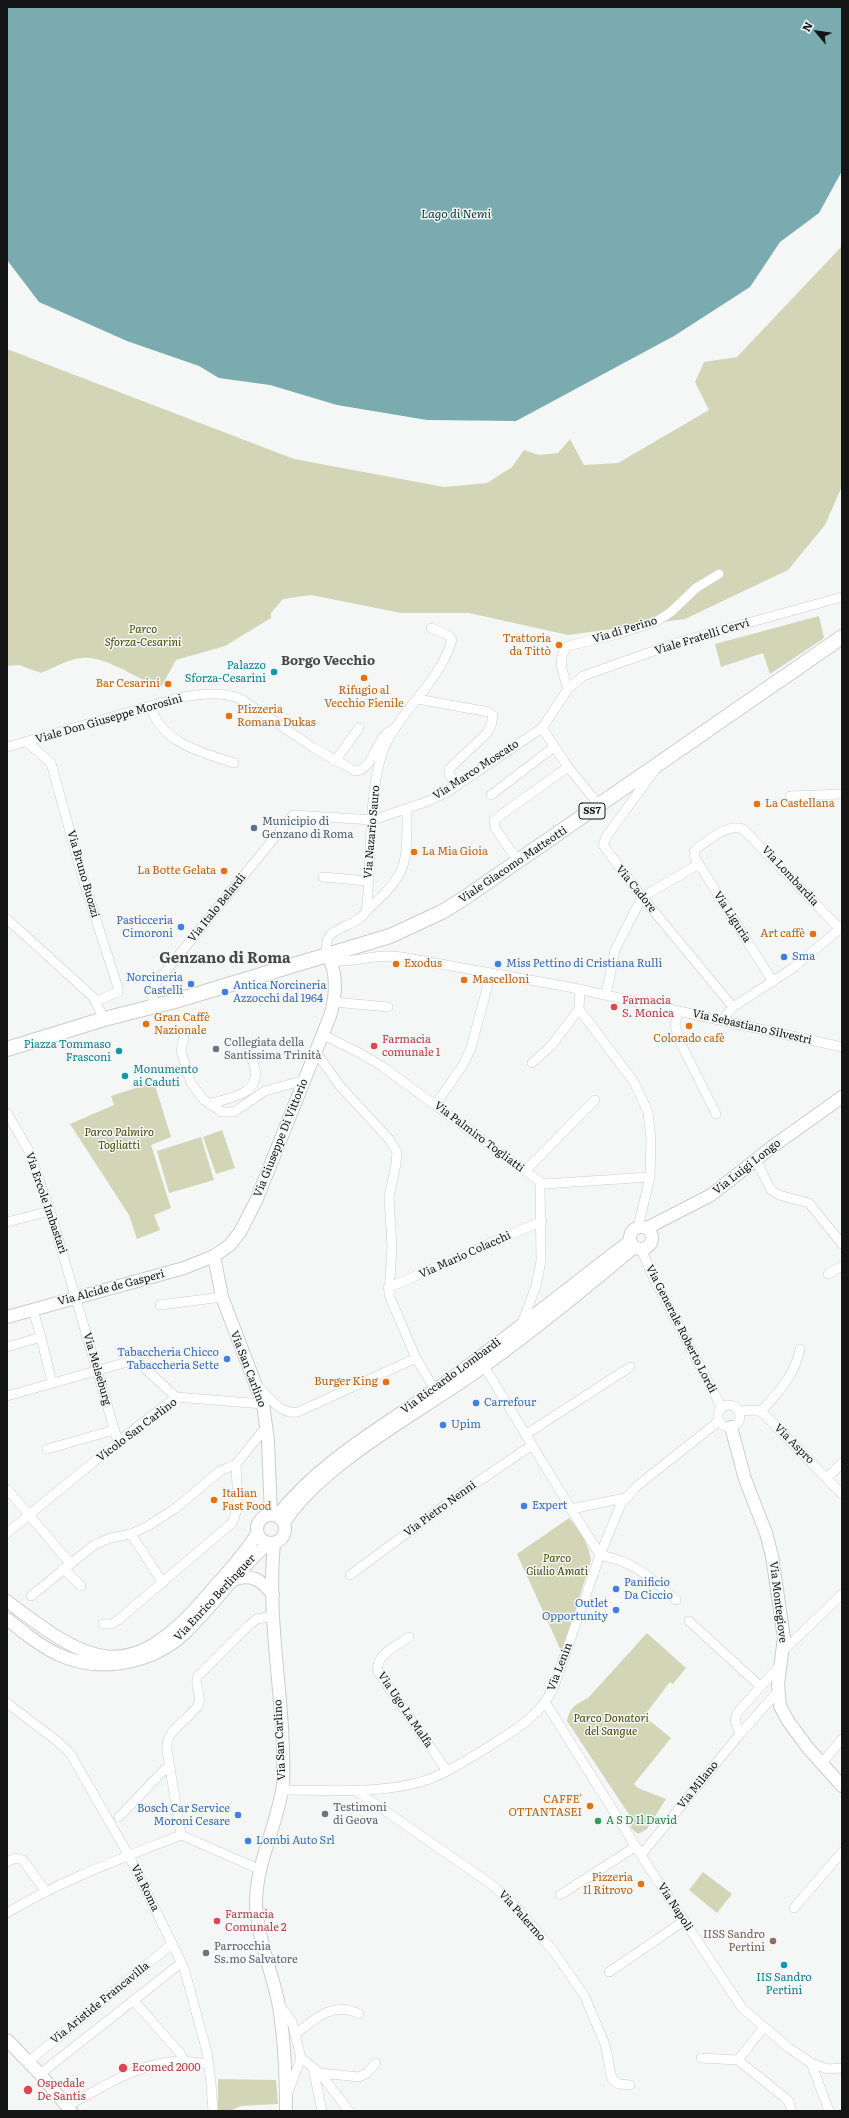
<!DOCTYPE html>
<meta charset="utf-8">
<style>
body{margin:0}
#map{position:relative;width:849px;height:2118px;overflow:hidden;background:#f5f7f7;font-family:Literata,serif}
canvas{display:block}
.frame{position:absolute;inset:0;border:8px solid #151515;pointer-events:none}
.north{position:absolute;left:797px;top:12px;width:40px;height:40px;-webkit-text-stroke:3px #f5f7f7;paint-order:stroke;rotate:299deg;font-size:11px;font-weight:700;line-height:16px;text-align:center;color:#151515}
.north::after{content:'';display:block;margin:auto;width:14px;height:18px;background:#151515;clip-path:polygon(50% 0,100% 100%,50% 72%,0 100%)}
</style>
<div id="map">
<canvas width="849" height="2118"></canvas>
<div class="frame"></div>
<div class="north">N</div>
</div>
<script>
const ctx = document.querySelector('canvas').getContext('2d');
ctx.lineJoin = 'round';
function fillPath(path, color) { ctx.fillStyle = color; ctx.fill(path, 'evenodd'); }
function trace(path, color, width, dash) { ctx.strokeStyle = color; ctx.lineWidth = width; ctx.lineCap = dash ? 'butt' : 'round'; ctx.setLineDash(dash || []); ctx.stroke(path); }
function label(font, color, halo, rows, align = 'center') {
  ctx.font = font + ' Literata,serif'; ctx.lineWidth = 3; ctx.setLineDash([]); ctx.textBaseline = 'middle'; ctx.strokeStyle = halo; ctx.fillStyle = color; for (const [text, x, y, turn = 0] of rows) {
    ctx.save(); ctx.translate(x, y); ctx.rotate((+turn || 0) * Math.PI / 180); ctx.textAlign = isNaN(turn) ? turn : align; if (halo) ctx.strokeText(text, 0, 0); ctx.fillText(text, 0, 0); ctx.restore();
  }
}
fillPath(new Path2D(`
 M842 246V486L825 525 788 570 685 619 568 635 469 613H401L311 595 283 599 271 613V618L225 646 176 660 160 689C140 679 103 655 82 658 68 659 54 668 41 673L19 665 7 666V349L294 459 444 487 487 483 512 467 524 450 539 455 558 453 570 439 584 465 618 463 709 410 695 382 704 362 737 357Z
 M819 616 824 638 770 674 763 653 721 667 715 644Z
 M154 1082 171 1137 151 1145 171 1208 154 1215 160 1230 137 1239 129 1215 70 1124 114 1105 111 1096Z
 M222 1130 235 1168 216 1174 203 1137Z
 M201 1137 214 1180 169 1193 157 1151Z
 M569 1518C581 1532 588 1542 591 1560L562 1653 517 1554Z
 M647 1633 686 1668 673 1684 670 1682 644 1716 671 1738 634 1784 638 1788 666 1799 647 1829 638 1834 631 1828 632 1819 567 1721C569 1708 577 1703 588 1698Z
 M703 1872 732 1894 717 1913 689 1890Z
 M218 2079 276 2080 278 2104 241 2106 230 2111H218Z`), '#d2d6b7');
fillPath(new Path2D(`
 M7 7H842V171L819 213 780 242 750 287 674 336 516 421 427 420 337 405 270 385 219 378 199 366 127 341 39 302 7 260Z`), '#79abaf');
const street = new Path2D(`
 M568 689C564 675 555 659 568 646L618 634 657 621 671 612 696 588 719 574
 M417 699 489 712 493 716 491 726 487 733 449 769V773L455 786
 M150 706C162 743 200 752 234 763
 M542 728 568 767 599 805
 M27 742 51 763 84 882 118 988V992L97 1001
 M7 747 178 698C197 694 223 691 241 699L314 748 355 771C375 771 375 733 395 729
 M335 761 359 728
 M654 771 606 837 603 845 642 897 733 1007
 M491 795 554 747
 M790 796 842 794
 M518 861 495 828 494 820 568 767
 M323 877 368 881
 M366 911C409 873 407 864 407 809
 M7 919 93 997 104 1019
 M327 955C320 923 355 931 366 911 373 863 366 784 387 742 406 704 439 683 452 640L448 635 431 628
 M331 961C355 963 377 953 401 957L569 987 842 1047
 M773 982 695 858 694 852 697 848C709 840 728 823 743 829L840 929
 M580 989 579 1009 634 1082 648 1112 651 1140 650 1177 638 1227
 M606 995 615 950 642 897 699 864
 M334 1002 388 1007
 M154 1006 152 992 156 983 293 815 373 820 426 802 447 792 542 728 568 689 583 676 679 642 842 597
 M678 1011 675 1025 679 1040 716 1114
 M722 1020 733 1007 793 968 842 927
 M185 1031 181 1051 191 1083 204 1100 222 1112H234L265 1091 305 1080
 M323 1035 360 1053 383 1067 543 1184 650 1177
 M316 1052 340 1086 389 1139 397 1152 396 1164 389 1197 392 1246 389 1295 416 1358 435 1390
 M532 1063 551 1046 579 1009
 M209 1104C228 1098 260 1095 255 1069 253 1062 253 1057 246 1053
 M436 1104 463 1065 471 1048 491 973
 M7 1113 29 1151 51 1214 118 1442
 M759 1166 771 1190 779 1195 809 1203 842 1244
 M525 1171 595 1100
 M7 1222 50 1211
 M641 1249 654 1279 722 1408
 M828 1274 842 1266
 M388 1288 542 1221
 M160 1305 222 1297
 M521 1326 536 1286 541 1261 540 1183
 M41 1337 52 1383
 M7 1347 41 1337 33 1310
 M484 1366 571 1509 625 1498
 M257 1385C268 1396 280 1415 298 1412L416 1358
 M7 1396 131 1361 139 1363 176 1397
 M718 1416a11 11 0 1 1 22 0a11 11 0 1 1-22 0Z
 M739 1411 756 1410 763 1413 842 1494
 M761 1411C779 1392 795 1375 800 1349
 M525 1435 630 1367
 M47 1449 114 1430
 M236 1464 267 1426
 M827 1478 842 1463
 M7 1489 70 1563
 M571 1509 600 1555C637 1563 648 1576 676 1600
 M7 1533 118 1442 176 1397 263 1404
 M131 1534 163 1583
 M63 1568 81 1586
 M350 1575 460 1494 532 1445
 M31 1596 94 1545 110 1538 131 1534 148 1526 176 1508 220 1471 236 1464
 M689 1621 760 1686
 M103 1624H112L118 1620 232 1523 238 1507 236 1464
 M409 1637C398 1645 374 1655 378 1672L447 1771
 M783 1651 842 1594
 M545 1702 648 1866 742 2008 789 2048 811 2063 828 2069 842 2068
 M7 1703 57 1741 70 1753 129 1856 184 1968 207 2052 211 2083 213 2111
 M740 1734 735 1721 737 1713 782 1663
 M821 1764 842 1739
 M282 1790C330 1790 383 1795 430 1779 453 1770 475 1755 496 1742 519 1728 543 1712 554 1686L600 1555 621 1504 637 1486 719 1421
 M355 1790 488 1882 512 1902 554 1952 584 1995 605 2044 612 2079 619 2084 630 2085
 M119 1817 169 1765
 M181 1835 167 1750C165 1730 187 1721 197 1707 204 1697 193 1687 198 1676L248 1626 257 1619 273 1616
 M641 1855 740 1734 778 1691
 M7 1862 15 1858 23 1860 46 1892
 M560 1895 635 1847
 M794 1908 842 1852
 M7 1913C61 1880 123 1858 181 1835L261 1870
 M609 1972 684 1921
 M133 2000 180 2053 184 2061
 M278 2003 292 2022 301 2058 320 2073 349 2111
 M296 2034C314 2019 334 2000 359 2014
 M701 2058 738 2060 784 2097 789 2102 791 2111
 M738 2060 764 2027
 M28 2062 172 1944
 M811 2063 829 2111
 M313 2068 322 2111
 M320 2073 359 2077 367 2073 376 2063
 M40 2074 181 1963
 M287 2095 301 2058
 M67 2106C101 2088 138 2063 178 2061 188 2061 199 2063 209 2064`);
const secondary = new Path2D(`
 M630 1238a11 11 0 1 1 22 0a11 11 0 1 1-22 0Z
 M647 1228 711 1195 776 1144 842 1097
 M214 1256 222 1297 263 1404 268 1441 271 1515
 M7 1317 184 1268 214 1256 230 1245 240 1232 256 1201 330 1016C336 998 338 971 327 955
 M731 1427 745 1479 766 1533 772 1556 784 1638 778 1684 780 1706 788 1721 808 1748 842 1786
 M257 1529a14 14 0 1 1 28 0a14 14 0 1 1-28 0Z
 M277 1516C322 1459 386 1425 445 1383 508 1337 568 1288 630 1241
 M284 1523C321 1465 413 1416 470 1376 526 1337 580 1293 632 1249
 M274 1544C266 1624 286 1704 283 1784 278 1824 256 1862 256 1903 257 1936 271 1969 278 2001 284 2034 286 2078 286 2111
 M233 1580C251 1573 262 1580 273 1595
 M7 1601C88 1663 127 1687 203 1600 222 1578 242 1558 257 1534
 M7 1619C23 1632 39 1645 57 1654 100 1674 151 1664 185 1633 214 1605 237 1570 268 1544
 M7 2040 40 2074 71 2111`);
const primary = new Path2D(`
 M7 1049 104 1019 175 1001 390 936 442 912 463 899 842 637`);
trace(street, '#cbcccd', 10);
trace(secondary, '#cbcccd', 14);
trace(primary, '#cbcccd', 16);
trace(street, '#fff', 9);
trace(secondary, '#fff', 12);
trace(primary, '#fff', 14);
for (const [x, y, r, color] of [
 [559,645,4,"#e8710a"],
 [274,672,4,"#0f9aa8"],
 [364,678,4,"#e8710a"],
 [168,684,4,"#e8710a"],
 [229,716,4,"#e8710a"],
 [757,804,4,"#e8710a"],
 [254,828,4,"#5c6f8a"],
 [414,852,4,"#e8710a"],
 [224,871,4,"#e8710a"],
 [181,927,4,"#3f7fe0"],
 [813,934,4,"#e8710a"],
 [784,957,4,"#3f7fe0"],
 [396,964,4,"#e8710a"],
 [498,964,4,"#3f7fe0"],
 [464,980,4,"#e8710a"],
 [191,984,4,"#3f7fe0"],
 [225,992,4,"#3f7fe0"],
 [614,1007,4,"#e0444e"],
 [146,1024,4,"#e8710a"],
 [689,1026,4,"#e8710a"],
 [374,1046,4,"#e0444e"],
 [216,1049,4,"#6b7280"],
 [119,1051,4,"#0f9aa8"],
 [125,1076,4,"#0f9aa8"],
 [227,1359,4,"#3f7fe0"],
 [386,1382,4,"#e8710a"],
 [476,1403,4,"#3f7fe0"],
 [443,1425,4,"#3f7fe0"],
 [214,1500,4,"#e8710a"],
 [524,1506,4,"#3f7fe0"],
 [616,1589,4,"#3f7fe0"],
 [616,1610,4,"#3f7fe0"],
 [590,1806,4,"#e8710a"],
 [325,1814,4,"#6b7280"],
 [238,1815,4,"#3f7fe0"],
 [598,1821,4,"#2e9e5b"],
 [248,1841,4,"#3f7fe0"],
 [641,1884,4,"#e8710a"],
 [217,1921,4,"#e0444e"],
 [773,1941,4,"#8d6e63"],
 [206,1953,4,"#6b7280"],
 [784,1965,4,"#0f9aa8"],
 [123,2068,5,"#e0444e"],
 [28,2090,5,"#e0444e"]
]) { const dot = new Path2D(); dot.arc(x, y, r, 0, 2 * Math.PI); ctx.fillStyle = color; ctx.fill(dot); trace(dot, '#f5f7f7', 1.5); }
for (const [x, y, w] of [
 [592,811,26]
]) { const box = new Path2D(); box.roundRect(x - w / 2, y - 8, w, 16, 3); ctx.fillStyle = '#f5f7f7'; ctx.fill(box); trace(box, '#151515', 1); }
label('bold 10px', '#151515', null, [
 ["SS7",592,811]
]);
label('italic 11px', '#454906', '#f5f7f7', [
 ["Parco",143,630],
 ["Sforza-Cesarini",143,643],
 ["Parco Palmiro",119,1133],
 ["Togliatti",119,1146],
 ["Parco",557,1559],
 ["Giulio Amati",557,1572],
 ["Parco Donatori",611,1719],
 ["del Sangue",611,1732]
]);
label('11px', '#151515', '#f5f7f7', [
 ["Via di Perino",625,630,-17],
 ["Viale Fratelli Cervi",702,637,-17],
 ["Viale Don Giuseppe Morosini",109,719,-16],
 ["Via Marco Moscato",476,770,-33],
 ["Via Nazario Sauro",372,832,-85],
 ["Viale Giacomo Matteotti",513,865,-34],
 ["Via Bruno Buozzi",83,874,74],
 ["Via Lombardia",790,876,47],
 ["Via Cadore",636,889,51],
 ["Via Italo Belardi",217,908,-51],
 ["Via Liguria",732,917,57],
 ["Via Sebastiano Silvestri",752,1027,13],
 ["Via Palmiro Togliatti",479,1137,37],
 ["Via Giuseppe Di Vittorio",281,1138,-68],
 ["Via Luigi Longo",747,1167,-38],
 ["Via Ercole Imbastari",46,1203,71],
 ["Via Mario Colacchi",465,1255,-24],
 ["Via Alcide de Gasperi",111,1288,-15],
 ["Via Generale Roberto Lordi",681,1329,63],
 ["Via Melseburg",97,1369,74],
 ["Via San Carlino",248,1369,69],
 ["Via Riccardo Lombardi",451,1376,-36],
 ["Vicolo San Carlino",137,1430,-37],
 ["Via Aspro",794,1444,45],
 ["Via Pietro Nenni",440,1509,-36],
 ["Via Enrico Berlinguer",215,1598,-47],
 ["Via Montegiove",778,1602,83],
 ["Via Lenin",560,1667,-69],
 ["Via Ugo La Malfa",405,1710,56],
 ["Via San Carlino",280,1740,-93],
 ["Via Milano",698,1785,-51],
 ["Via Roma",145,1888,64],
 ["Via Napoli",675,1907,57],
 ["Via Palermo",522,1916,48],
 ["Via Aristide Francavilla",100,2003,-39]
]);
label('11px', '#c56008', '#f5f7f7', [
 ["Trattoria",551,639],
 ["da Tittò",551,652],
 ["Bar Cesarini",160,684],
 ["Rifugio al",364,691,"center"],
 ["Vecchio Fienile",364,704,"center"],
 ["PIizzeria",237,710,"left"],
 ["Romana Dukas",237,723,"left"],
 ["La Castellana",765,804,"left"],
 ["La Mia Gioia",422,852,"left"],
 ["La Botte Gelata",216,871],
 ["Art caffè",805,934],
 ["Exodus",404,964,"left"],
 ["Mascelloni",472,980,"left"],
 ["Gran Caffè",154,1018,"left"],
 ["Nazionale",154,1031,"left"],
 ["Colorado cafè",689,1039,"center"],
 ["Burger King",378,1382],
 ["Italian",222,1494,"left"],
 ["Fast Food",222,1507,"left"],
 ["CAFFE'",582,1800],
 ["OTTANTASEI",582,1813],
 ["Pizzeria",633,1878],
 ["Il Ritrovo",633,1891]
], 'right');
label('11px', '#0d838f', '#f5f7f7', [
 ["Palazzo",266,666],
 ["Sforza-Cesarini",266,679],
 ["Piazza Tommaso",111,1045],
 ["Frasconi",111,1058],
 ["Monumento",133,1070,"left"],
 ["ai Caduti",133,1083,"left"],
 ["IIS Sandro",784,1978,"center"],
 ["Pertini",784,1991,"center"]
], 'right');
label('11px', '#4e5e75', '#f5f7f7', [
 ["Municipio di",262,822],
 ["Genzano di Roma",262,835]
], 'left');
label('11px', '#366cbe', '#f5f7f7', [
 ["Pasticceria",173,921,"right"],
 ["Cimoroni",173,934,"right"],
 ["Sma",792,957],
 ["Miss Pettino di Cristiana Rulli",506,964],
 ["Norcineria",183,978,"right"],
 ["Castelli",183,991,"right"],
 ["Antica Norcineria",233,986],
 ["Azzocchi dal 1964",233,999],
 ["Tabaccheria Chicco",219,1353,"right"],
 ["Tabaccheria Sette",219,1366,"right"],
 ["Carrefour",484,1403],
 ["Upim",451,1425],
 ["Expert",532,1506],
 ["Panificio",624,1583],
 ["Da Ciccio",624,1596],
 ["Outlet",608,1604,"right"],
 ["Opportunity",608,1617,"right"],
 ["Bosch Car Service",230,1809,"right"],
 ["Moroni Cesare",230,1822,"right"],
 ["Lombi Auto Srl",256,1841]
], 'left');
label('11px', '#be3a42', '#f5f7f7', [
 ["Farmacia",622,1001],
 ["S. Monica",622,1014],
 ["Farmacia",382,1040],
 ["comunale 1",382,1053],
 ["Farmacia",225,1915],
 ["Comunale 2",225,1928],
 ["Ecomed 2000",132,2068],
 ["Ospedale",37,2084],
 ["De Santis",37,2097]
], 'left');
label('11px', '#5b616d', '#f5f7f7', [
 ["Collegiata della",224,1043],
 ["Santissima Trinità",224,1056],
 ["Testimoni",333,1808],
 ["di Geova",333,1821],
 ["Parrocchia",214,1947],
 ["Ss.mo Salvatore",214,1960]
], 'left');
label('11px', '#27864d', '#f5f7f7', [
 ["A S D Il David",606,1821]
], 'left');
label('11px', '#785e54', '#f5f7f7', [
 ["IISS Sandro",765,1935],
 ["Pertini",765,1948]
], 'right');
label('italic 12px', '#07393d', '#f5f7f7', [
 ["Lago di Nemi",456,214]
]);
label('bold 13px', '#464748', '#f5f7f7', [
 ["Borgo Vecchio",328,661]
]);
label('bold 15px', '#464748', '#f5f7f7', [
 ["Genzano di Roma",225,959]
]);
</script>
